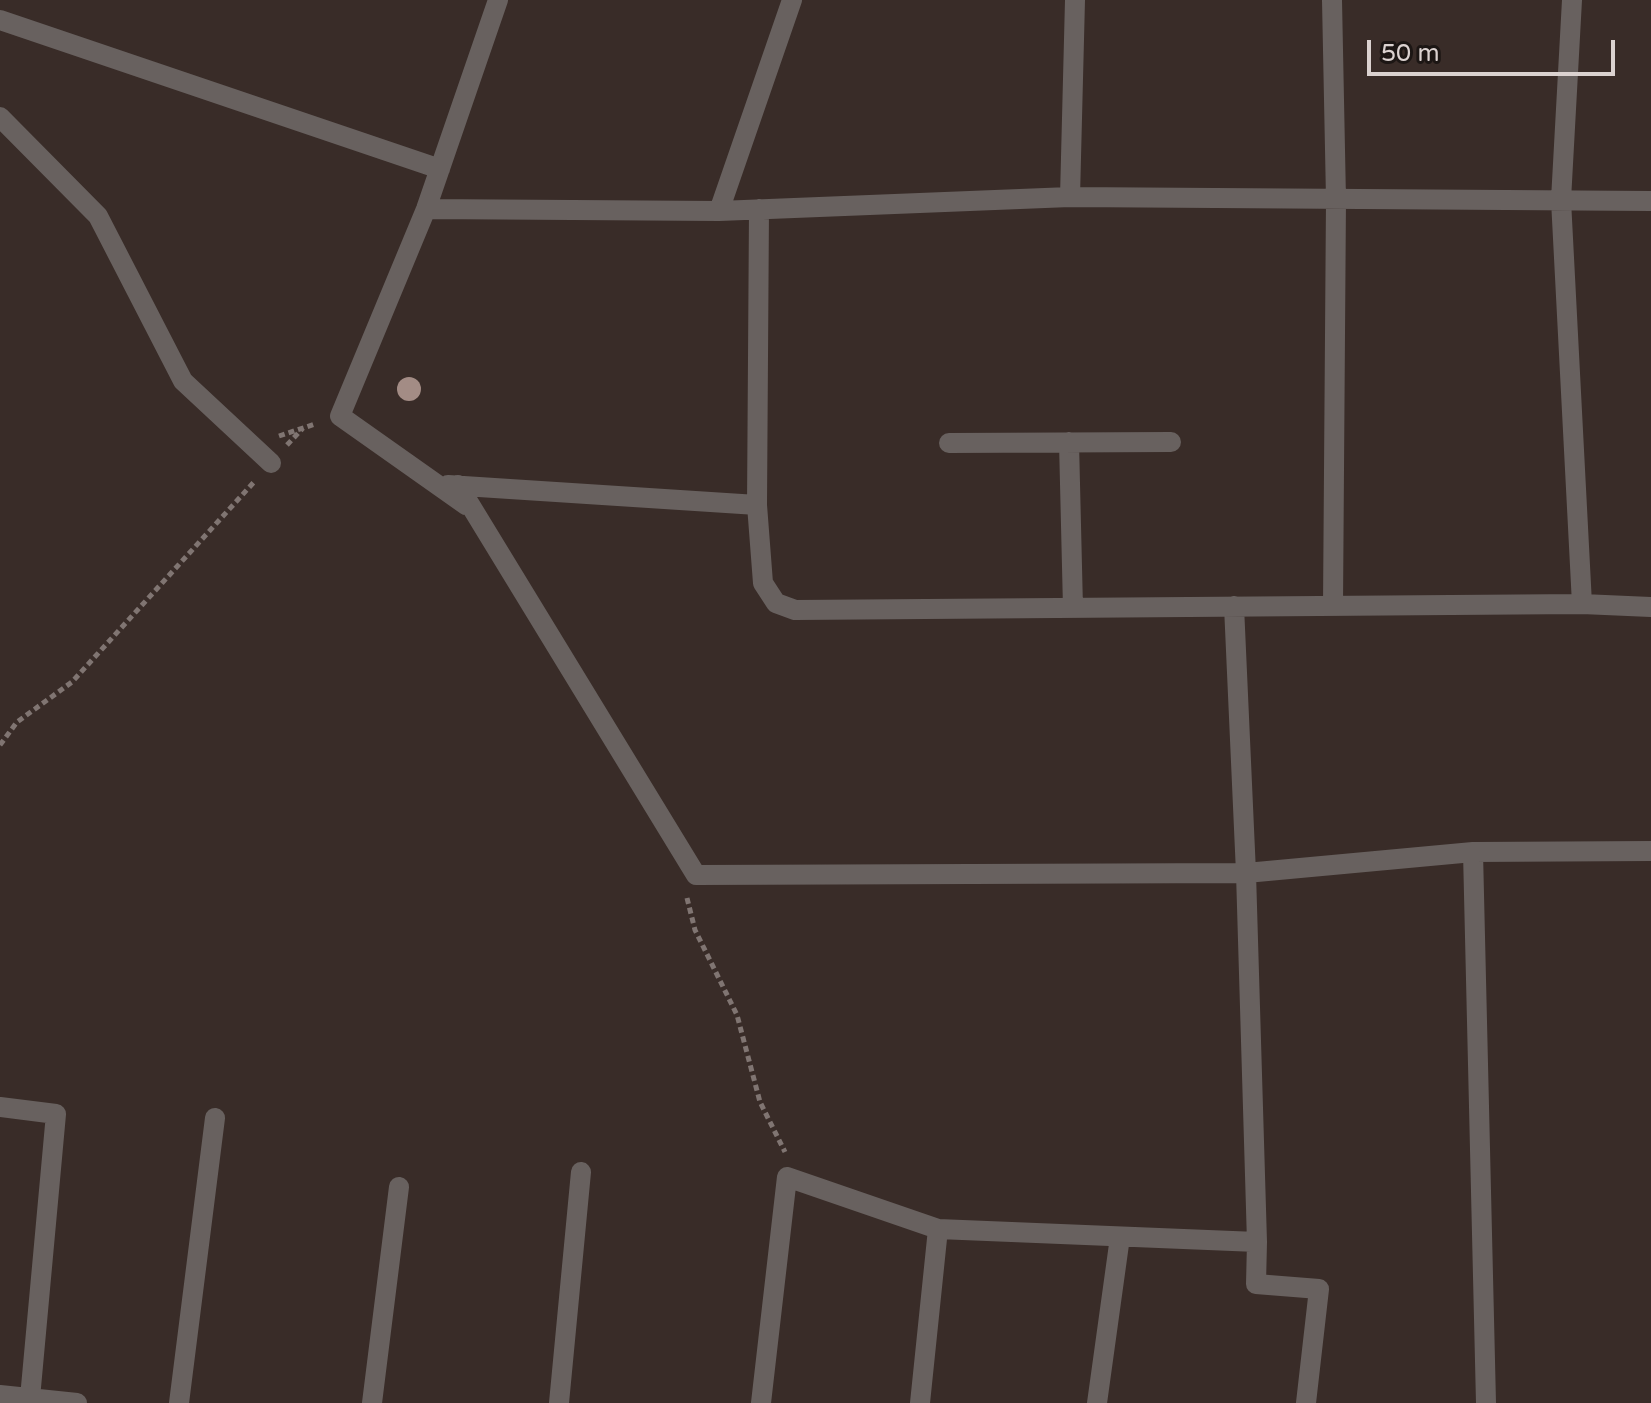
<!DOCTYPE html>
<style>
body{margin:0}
#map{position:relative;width:1651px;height:1403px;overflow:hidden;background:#392c28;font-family:"Varela Round",sans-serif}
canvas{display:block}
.scale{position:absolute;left:1367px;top:40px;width:248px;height:36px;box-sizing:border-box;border:4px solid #dbd2d0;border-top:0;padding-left:10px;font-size:24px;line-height:28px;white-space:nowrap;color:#dbd2d0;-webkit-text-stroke:6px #1c1614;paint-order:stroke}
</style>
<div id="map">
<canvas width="1651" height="1403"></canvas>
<div class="scale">50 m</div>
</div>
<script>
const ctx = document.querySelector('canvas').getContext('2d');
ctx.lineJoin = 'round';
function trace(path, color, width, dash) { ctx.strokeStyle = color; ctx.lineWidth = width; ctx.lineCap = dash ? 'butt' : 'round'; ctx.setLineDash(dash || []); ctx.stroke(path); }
trace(new Path2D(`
 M279 436 315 424
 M287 445 303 428
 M0 745 17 722 72 682 254 482
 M687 898 695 930 737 1015 760 1102 785 1152`), '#807572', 5, [6, 4]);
trace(new Path2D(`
 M1332 0 1336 199 1333 605
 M1572 0 1561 200 1582 604
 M0 20 440 169
 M0 117 98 216 183 381 271 463
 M1070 197 1075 0
 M426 209 719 211 1070 197 1651 201
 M759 209 757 505 763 583 776 603 795 610 1582 604 1651 607
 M719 211 792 0
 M1069 442 1073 608
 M949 443 1171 442
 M448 485 757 505
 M458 485 696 875 1246 873 1473 852 1651 851
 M466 505 340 416 426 209 498 0
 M1234 606 1246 873 1257 1242 1256 1284 1319 1289 1306 1403
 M1473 852 1486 1403
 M0 1107 56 1114 30 1398
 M0 1395 77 1403
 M179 1403 215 1118
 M372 1403 399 1187
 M559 1403 581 1172
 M761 1403 787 1177 938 1229 1257 1242
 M920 1403 938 1229
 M1097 1403 1120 1237`), '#68615f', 20);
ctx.fillStyle = '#a38c85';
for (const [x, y] of [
 [409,389]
]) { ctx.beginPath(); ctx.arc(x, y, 12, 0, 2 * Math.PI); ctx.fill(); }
</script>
